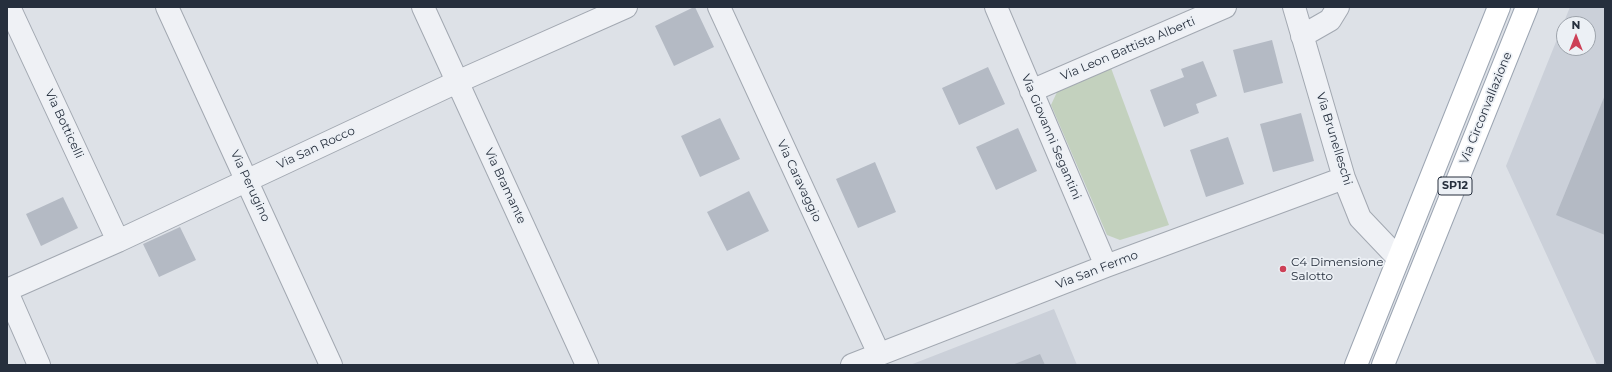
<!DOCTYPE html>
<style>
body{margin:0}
#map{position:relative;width:1612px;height:372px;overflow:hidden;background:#dde1e7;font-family:Montserrat,sans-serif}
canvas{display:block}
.frame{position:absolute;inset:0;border:8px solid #262f3d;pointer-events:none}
.north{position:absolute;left:1556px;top:16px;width:40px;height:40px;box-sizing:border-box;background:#ecf0f5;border:1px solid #9da3ab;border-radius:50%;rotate:0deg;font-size:11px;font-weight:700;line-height:16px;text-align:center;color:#262f3d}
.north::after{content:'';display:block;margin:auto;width:14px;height:18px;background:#cd4057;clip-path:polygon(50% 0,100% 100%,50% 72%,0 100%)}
</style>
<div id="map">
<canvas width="1612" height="372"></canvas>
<div class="frame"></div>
<div class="north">N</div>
</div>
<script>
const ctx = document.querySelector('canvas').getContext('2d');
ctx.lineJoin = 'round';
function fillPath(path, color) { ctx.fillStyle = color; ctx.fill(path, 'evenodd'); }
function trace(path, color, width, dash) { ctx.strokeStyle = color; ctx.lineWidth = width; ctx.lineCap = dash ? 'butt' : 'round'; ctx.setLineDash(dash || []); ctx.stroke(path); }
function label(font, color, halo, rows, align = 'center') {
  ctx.font = font + ' Montserrat,sans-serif'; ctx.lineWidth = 3.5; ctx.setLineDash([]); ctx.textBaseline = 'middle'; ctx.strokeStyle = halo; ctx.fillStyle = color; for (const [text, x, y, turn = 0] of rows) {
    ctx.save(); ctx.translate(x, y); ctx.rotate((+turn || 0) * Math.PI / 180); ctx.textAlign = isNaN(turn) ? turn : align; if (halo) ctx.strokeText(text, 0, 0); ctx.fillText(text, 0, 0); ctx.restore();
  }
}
fillPath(new Path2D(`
 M1570 7H1605V365H1597L1506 166ZM1564 24H1588V48H1564Z
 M1054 309 1077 365H910Z`), '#cbd0d9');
fillPath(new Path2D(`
 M1111 68 1169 225 1120 240 1107 235 1051 105 1057 92Z`), '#c3d1be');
fillPath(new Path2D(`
 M694 7H695L714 47 674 66 655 26Z
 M1272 40 1283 83 1244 93 1233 50Z
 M1203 61 1217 96 1196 104 1199 113 1164 127 1150 90 1184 77 1181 69Z
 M988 67 1005 104 959 125 942 88Z
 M1605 95V235L1556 215Z
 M1301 113 1314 161 1273 172 1260 124Z
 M720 118 740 159 700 177 681 136Z
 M1018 128 1037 171 996 190 976 147Z
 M1228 137 1244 184 1206 197 1190 150Z
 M875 162 896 212 858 228 836 179Z
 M749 191 769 231 727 251 707 212Z
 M63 197 78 228 41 246 26 214Z
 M180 227 196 260 159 277 143 244Z
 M1040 354 1045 365H1012Z`), '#b4bac4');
const minor = new Path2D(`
 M9 7 118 241
 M167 7 331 365
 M423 7 587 365
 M719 7 879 354
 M996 7 1106 266
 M1294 7 1344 178 1360 218 1398 258
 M1302 36 1330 20 1338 7
 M1031 91 1225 7
 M7 290 118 241 457 82 626 7
 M7 292 39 365
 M852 365 1106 266 1344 178`);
const major = new Path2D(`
 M1356 365 1499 7
 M1383 365 1527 7`);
trace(minor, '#a2a8b1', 24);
trace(major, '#9ca5b2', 24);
trace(minor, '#eff1f5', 22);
trace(major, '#fff', 22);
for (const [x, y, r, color] of [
 [1283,269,4,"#cd4057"]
]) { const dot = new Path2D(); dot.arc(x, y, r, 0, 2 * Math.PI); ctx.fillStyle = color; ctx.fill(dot); trace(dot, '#ecf0f5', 1.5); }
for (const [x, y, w] of [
 [1455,186,34]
]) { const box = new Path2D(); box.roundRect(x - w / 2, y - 9, w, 18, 3); ctx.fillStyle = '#ecf0f5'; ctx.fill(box); trace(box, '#262f3d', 1); }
label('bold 11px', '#262f3d', null, [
 ["SP12",1455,186]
]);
label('12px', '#262f3d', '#ecf0f5', [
 ["Via Leon Battista Alberti",1128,49,-23],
 ["Via Circonvallazione",1486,108,-68],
 ["Via Botticelli",64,124,65],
 ["Via Giovanni Segantini",1051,137,67],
 ["Via Brunelleschi",1334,139,73],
 ["Via San Rocco",316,148,-25],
 ["Via Caravaggio",799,181,65],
 ["Via Perugino",250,186,65],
 ["Via Bramante",505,186,65],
 ["Via San Fermo",1097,270,-21]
]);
label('12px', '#262f3d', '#ecf0f5', [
 ["C4 Dimensione",1291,262],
 ["Salotto",1291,276]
], 'left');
</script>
